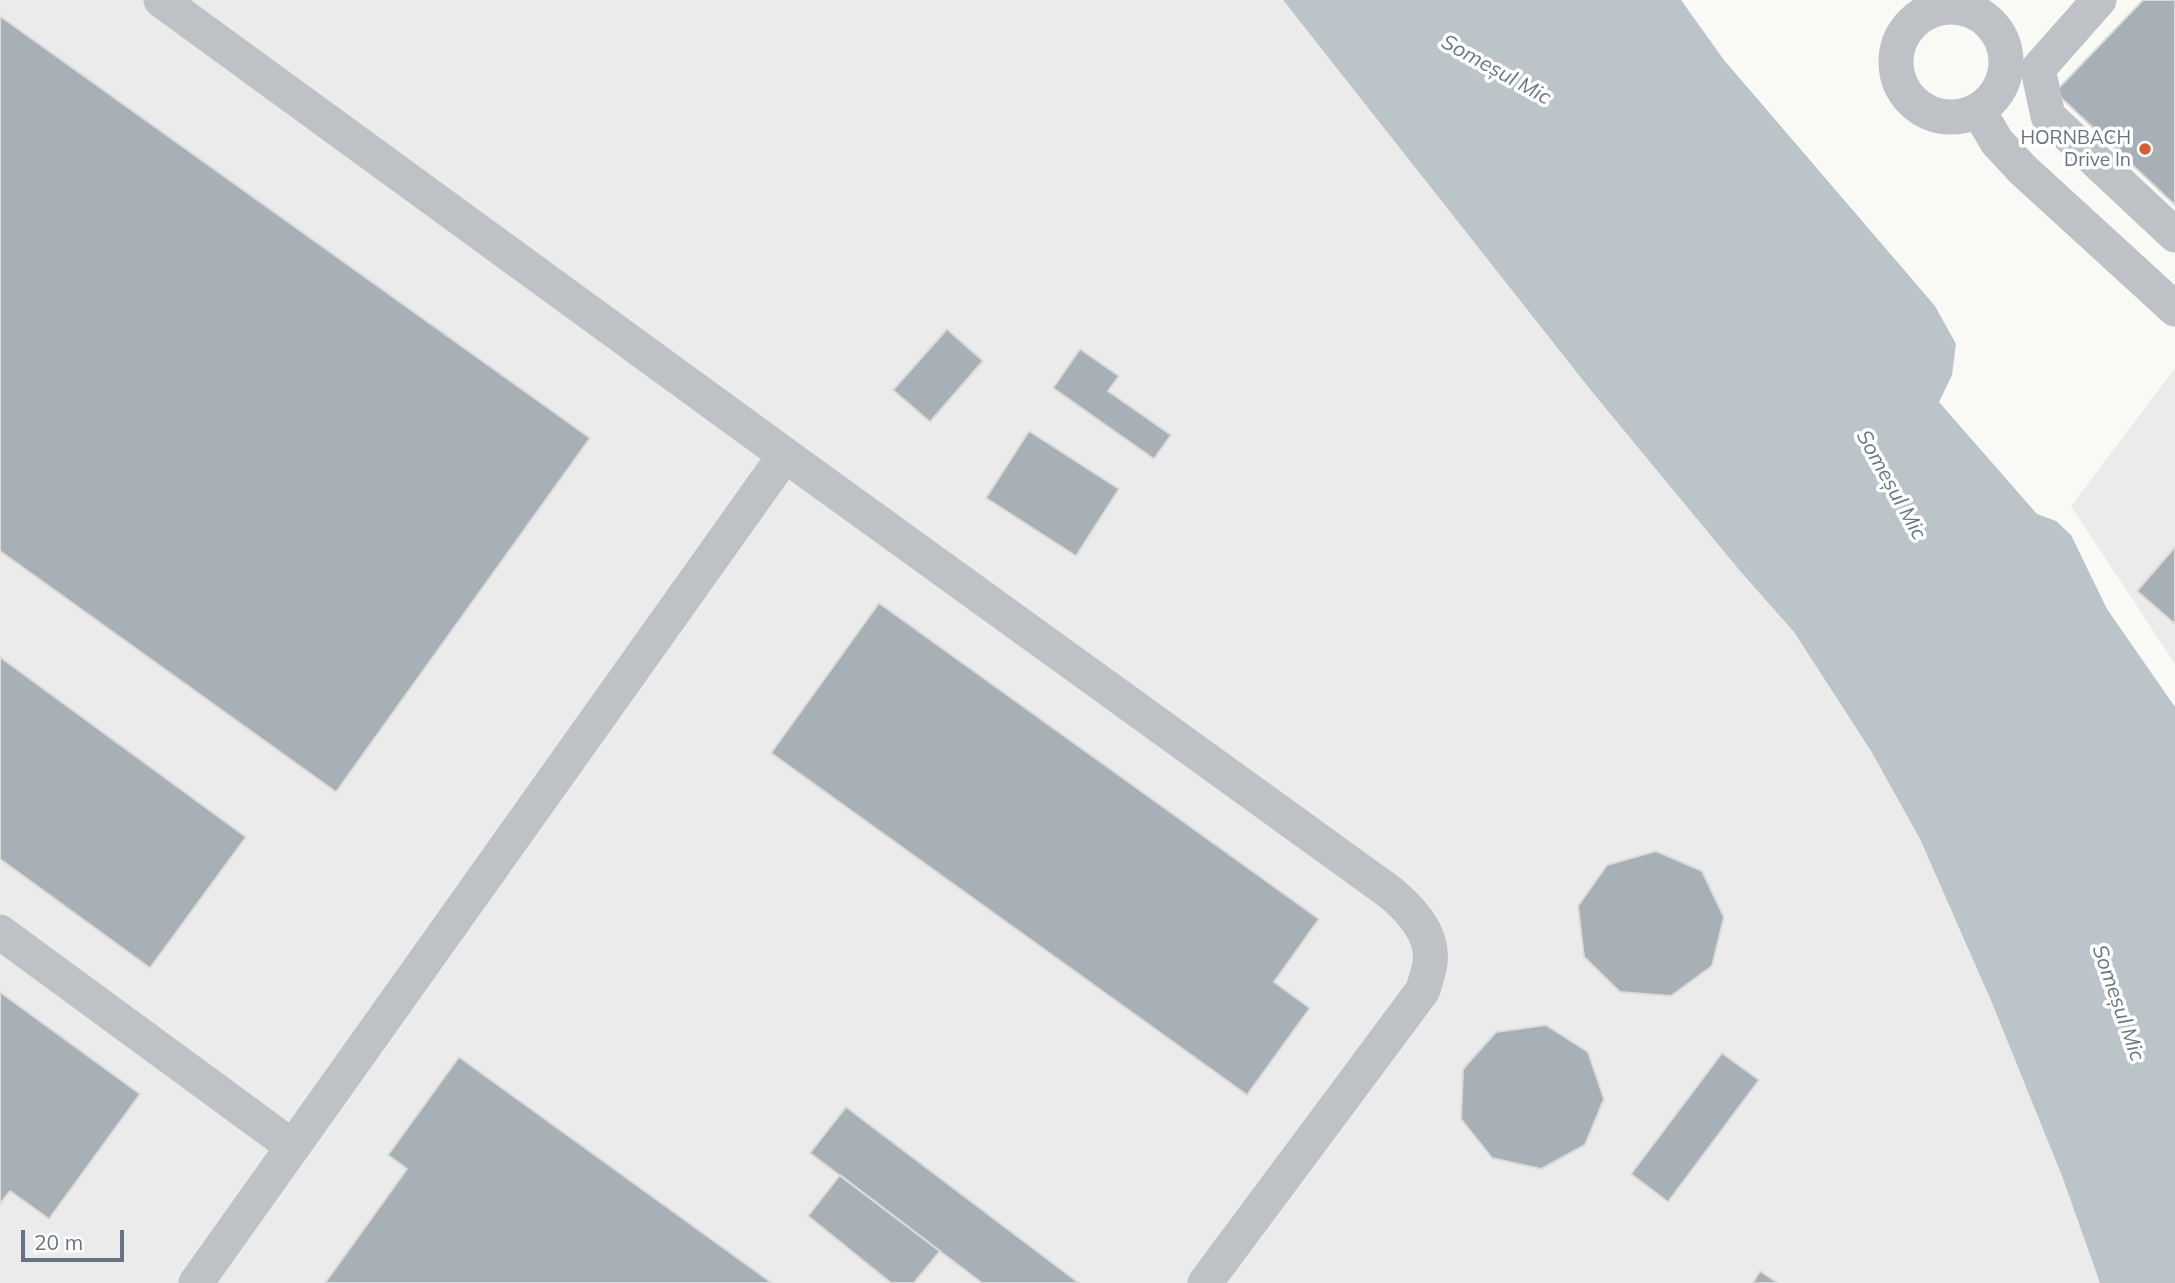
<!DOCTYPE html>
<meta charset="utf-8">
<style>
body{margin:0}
#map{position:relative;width:2175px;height:1283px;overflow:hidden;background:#f9f9f6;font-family:Mulish,sans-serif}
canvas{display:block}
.scale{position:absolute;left:21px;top:1230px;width:103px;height:32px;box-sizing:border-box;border:4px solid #657480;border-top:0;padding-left:9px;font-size:21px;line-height:24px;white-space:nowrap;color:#657480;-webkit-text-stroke:5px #fff;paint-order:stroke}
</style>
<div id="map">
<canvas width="2175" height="1283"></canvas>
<div class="scale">20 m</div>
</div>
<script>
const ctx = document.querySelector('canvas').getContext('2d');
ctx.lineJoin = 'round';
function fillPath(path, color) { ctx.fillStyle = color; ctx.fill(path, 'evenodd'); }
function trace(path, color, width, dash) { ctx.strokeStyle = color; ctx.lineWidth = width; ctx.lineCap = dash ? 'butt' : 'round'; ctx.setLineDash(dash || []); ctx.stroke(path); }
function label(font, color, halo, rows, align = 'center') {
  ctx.font = font + ' Mulish,sans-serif'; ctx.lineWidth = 7; ctx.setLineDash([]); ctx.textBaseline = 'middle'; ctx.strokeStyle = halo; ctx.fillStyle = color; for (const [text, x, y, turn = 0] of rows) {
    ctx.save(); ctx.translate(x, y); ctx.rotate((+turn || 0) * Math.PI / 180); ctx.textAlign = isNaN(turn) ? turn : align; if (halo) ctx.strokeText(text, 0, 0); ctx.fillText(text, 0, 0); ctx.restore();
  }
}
fillPath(new Path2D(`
 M0 0H1283L1593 393 1740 571 1794 632 1871 751 1920 839 1992 1003 2062 1176 2100 1283H0Z
 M2175 368V664L2071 506Z`), '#eaebea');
fillPath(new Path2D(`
 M1283 0H1681L1724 60 1935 306 1956 344 1952 375 1939 402 2037 514 2056 521 2071 535 2107 609 2175 707V1283H2100L2062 1176 1992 1003 1920 839 1871 751 1794 632 1740 571 1593 393Z`), '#bac4c9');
const building = new Path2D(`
 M2143 0H2175V205L2055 92Z
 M0 16 590 438 336 792 0 551Z
 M947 329 983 361 930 422 893 390Z
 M1080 349 1119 376 1108 391 1171 435 1154 459 1053 388Z
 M1029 431 1119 489 1076 556 986 498Z
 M2175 547V624L2137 591Z
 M879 603 1319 919 1274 982 1310 1008 1247 1095 771 753Z
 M0 657 246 837 150 968 0 859Z
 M1656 851 1702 871 1724 917 1712 966 1671 996 1620 992 1584 957 1578 906 1607 865Z
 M0 992 140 1094 49 1219 10 1191 0 1204Z
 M1546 1025 1588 1052 1604 1099 1585 1145 1541 1169 1492 1158 1461 1119 1463 1069 1496 1032Z
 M1722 1053 1759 1080 1668 1202 1631 1174Z
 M459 1057 772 1283H325L407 1169 388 1155Z
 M846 1107 1079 1283H982L810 1153Z
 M840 1175 940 1251 914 1283H891L808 1216Z
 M1760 1271 1778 1283H1753Z`);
fillPath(building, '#a7b0b6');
trace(building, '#dbdbd9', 2);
trace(new Path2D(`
 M161 0 785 455 196 1283
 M2099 0 2038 69 2048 116 2175 235
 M1896 62a55 55 0 1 1 110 0a55 55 0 1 1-110 0Z
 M1978 110 1997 142 2022 169 2175 309
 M785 455 1391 893C1411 910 1434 934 1430 963 1429 972 1425 981 1423 990L1205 1283
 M0 932 293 1147`), '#bec2c6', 35);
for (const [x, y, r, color] of [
 [2145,149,7,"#da5c35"]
]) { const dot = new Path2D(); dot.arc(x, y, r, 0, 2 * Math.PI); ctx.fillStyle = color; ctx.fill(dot); trace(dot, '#fff', 2.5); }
label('19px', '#657480', '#fff', [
 ["HORNBACH",2131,138],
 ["Drive In",2131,160]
], 'right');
label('italic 21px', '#657981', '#fff', [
 ["Someșul Mic",1496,70,29],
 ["Someșul Mic",1891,485,61],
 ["Someșul Mic",2118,1003,71]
]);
</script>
